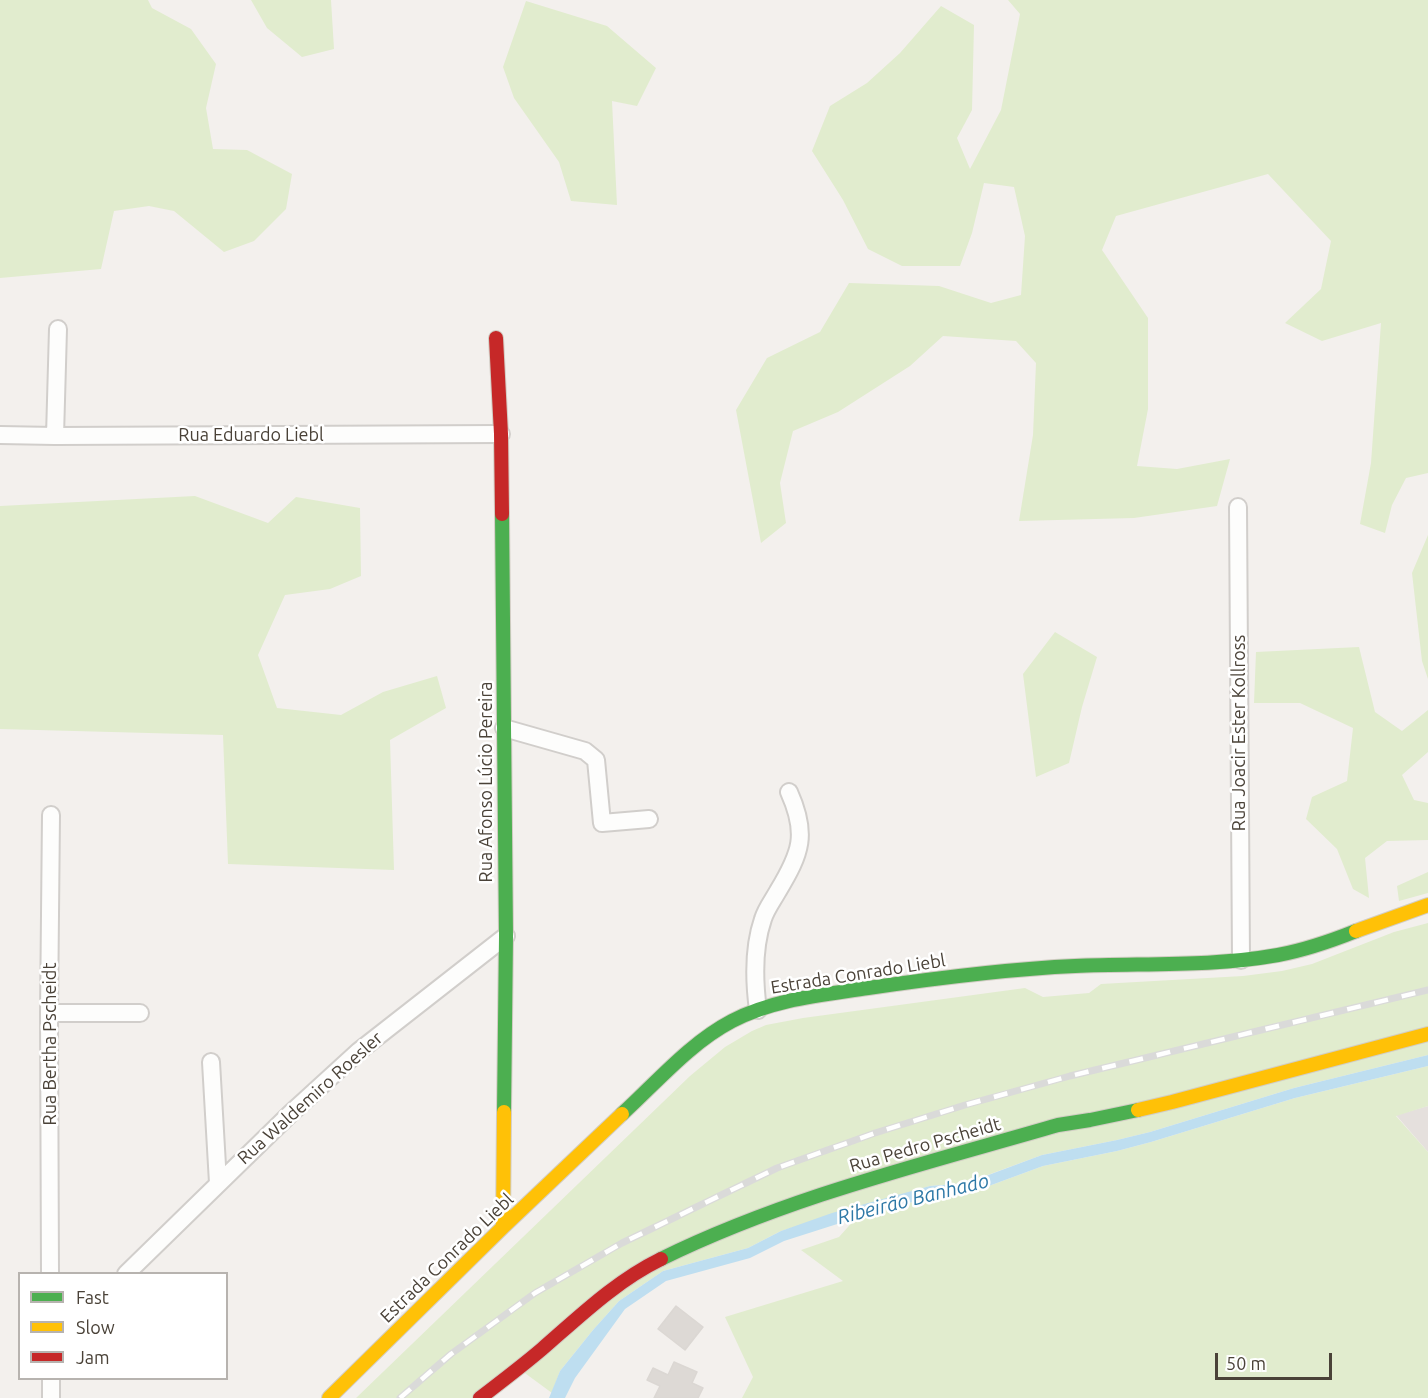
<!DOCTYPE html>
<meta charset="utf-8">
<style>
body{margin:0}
#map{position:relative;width:1428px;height:1398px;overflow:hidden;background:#f3f0ed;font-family:Ubuntu,sans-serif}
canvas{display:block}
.legend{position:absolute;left:18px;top:1272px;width:210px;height:108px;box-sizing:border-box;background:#fff;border:2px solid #b7b3af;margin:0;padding:8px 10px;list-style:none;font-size:18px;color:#4a4238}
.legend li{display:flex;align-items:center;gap:12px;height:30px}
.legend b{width:30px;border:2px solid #b7b3af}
.scale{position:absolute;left:1215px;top:1353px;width:117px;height:27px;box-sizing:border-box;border:3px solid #4a4238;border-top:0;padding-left:8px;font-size:18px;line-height:21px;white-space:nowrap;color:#4a4238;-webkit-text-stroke:4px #fff;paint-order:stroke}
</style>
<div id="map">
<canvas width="1428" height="1398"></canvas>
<ul class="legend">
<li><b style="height:8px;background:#4caf50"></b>Fast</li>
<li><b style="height:8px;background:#ffc107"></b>Slow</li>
<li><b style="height:8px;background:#c62828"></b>Jam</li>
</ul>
<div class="scale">50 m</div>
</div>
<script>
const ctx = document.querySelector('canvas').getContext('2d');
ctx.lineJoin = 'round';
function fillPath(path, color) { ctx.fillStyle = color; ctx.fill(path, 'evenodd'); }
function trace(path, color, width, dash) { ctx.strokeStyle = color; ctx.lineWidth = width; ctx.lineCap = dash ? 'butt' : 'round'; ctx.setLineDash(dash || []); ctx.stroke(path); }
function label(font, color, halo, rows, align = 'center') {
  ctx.font = font + ' Ubuntu,sans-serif'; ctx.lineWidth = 5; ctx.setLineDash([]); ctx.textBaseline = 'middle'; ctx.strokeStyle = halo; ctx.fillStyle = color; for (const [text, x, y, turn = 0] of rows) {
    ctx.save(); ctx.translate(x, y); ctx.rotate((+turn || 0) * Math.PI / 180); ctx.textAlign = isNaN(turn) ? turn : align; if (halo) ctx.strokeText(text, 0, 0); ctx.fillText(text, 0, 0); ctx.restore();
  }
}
fillPath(new Path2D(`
 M1428 1106V1152L1396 1115Z`), '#e5e0dd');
fillPath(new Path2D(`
 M0 0H148L152 8 191 29 216 64 206 108 213 149 247 150 292 174 286 209 254 241 224 252 174 211 149 206 114 211 101 269 0 278Z
 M251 0H331L334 49 302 57 267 28Z
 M1008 0H1428V473L1406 478 1392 505 1385 533 1360 524 1371 463 1381 323 1322 341 1285 323 1321 289 1331 241 1268 174 1116 216 1102 250 1148 318V409L1137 466 1177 469 1230 459 1217 506 1134 518 1019 521 1033 435 1036 363 1016 341 943 336 910 366 838 412 793 431 780 483 786 523 761 543 736 410 767 358 820 332 849 283 939 286 991 303 1021 295 1025 236 1014 187 984 183 972 233 960 266H902L868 249 843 200 812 151 830 106 867 83 900 53 941 6 974 25 972 110 957 138 970 169 1001 110 1020 14Z
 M526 1 607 26 656 68 637 106 612 101 617 205 571 201 559 162 514 98 503 67Z
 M195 496 268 523 296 497 360 508 361 576 330 589 285 595 258 655 277 708 341 715 383 692 437 676 446 708 390 740 394 870 228 864 223 735 0 729V506Z
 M1428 535V679L1422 661 1412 573Z
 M1055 632 1097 657 1082 707 1069 763 1036 777 1023 674Z
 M1359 647 1375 712 1402 731 1428 710V752L1402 775 1414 800 1428 803V840L1387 841 1365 858 1369 898 1353 889 1337 849 1306 819 1312 797 1347 781 1353 728 1300 703H1254L1256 652Z
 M1428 872V893L1399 901 1397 886Z
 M1428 923V1055L1294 1088 1150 1132 1117 1140 1042 1155 966 1183 930 1186 781 1231 748 1248 663 1271 619 1301 593 1330 560 1371 552 1393 518 1368 480 1398H356L690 1076 725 1047 752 1031 766 1025 803 1018 1025 988 1043 997 1089 993 1101 984 1243 976 1282 971 1312 964 1394 932Z
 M1428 1066V1106L1396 1116 1428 1152V1398H742L753 1377 725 1317 843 1281 801 1250 839 1237 856 1218 930 1197 967 1194 1043 1166 1117 1151 1151 1142 1295 1098Z`), '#e1ecce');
fillPath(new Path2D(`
 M1428 1055V1066L1295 1098 1151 1142 1117 1151 1043 1166 967 1194 930 1197 856 1218 784 1241 750 1258 666 1281 625 1309 575 1378 565 1398H549L560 1371 593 1330 619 1301 663 1271 748 1248 781 1231 832 1213 930 1186 967 1183 1042 1155 1117 1140 1150 1132 1294 1088Z`), '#bedef0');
const building = new Path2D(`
 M676 1306 703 1327 685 1350 658 1329Z
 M674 1362 697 1372 692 1383 703 1388 698 1398H654L660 1386 647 1380 653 1368 668 1375Z`);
fillPath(building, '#ddd9d5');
trace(building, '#dbd7d3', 1.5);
const street = new Path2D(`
 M0 435 55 436 501 434
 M55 436 58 329
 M1238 507 1241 960
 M504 728 585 751 596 760 602 823 649 819
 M758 1010C754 980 753 948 763 919 766 909 773 900 778 891 801 853 808 834 789 792
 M49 1013H140
 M211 1062 218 1183
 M50 1274 49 1013 51 815
 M126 1274 290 1114 359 1051 506 936
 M51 1378V1398`);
const fast = new Path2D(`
 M502 514 506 936 504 1112
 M622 1114C657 1082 690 1043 732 1021 774 999 822 995 868 988 937 978 1006 969 1075 966 1143 963 1211 967 1278 955 1305 950 1331 941 1356 931
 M661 1259C787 1197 924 1164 1058 1125L1090 1120 1138 1110`);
const slow = new Path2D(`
 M1356 931 1428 905
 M1138 1110 1172 1102 1428 1034
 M503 1227 504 1112
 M329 1398 503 1227 622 1114`);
const jam = new Path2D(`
 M496 338 501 434 502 514
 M480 1398C501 1382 522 1366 542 1349 580 1316 616 1281 661 1259`);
trace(street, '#d1cecb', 20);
trace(fast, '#d2cdc4', 16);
trace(slow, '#d2cdc4', 16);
trace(jam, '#d2cdc4', 16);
trace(street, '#fdfdfc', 16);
trace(fast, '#4caf50', 14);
trace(slow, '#ffc107', 14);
trace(jam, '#c62828', 14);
const rail = new Path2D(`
 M400 1398 451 1354 535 1293 622 1243 777 1168 875 1133 965 1105 1070 1076 1428 990`);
trace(rail, '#dadad9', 7);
trace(rail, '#fff', 4.5, [14]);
label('18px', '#4a4238', '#fff', [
 ["Rua Eduardo Liebl",251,435],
 ["Rua Joacir Ester Kollross",1239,733,-90],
 ["Rua Afonso Lúcio Pereira",486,782,-90],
 ["Estrada Conrado Liebl",858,974,-9],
 ["Rua Bertha Pscheidt",50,1044,-90],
 ["Rua Waldemiro Roesler",310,1098,-42],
 ["Rua Pedro Pscheidt",925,1145,-16],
 ["Estrada Conrado Liebl",447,1258,-44]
]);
label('italic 20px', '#2d78a6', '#fff', [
 ["Ribeirão Banhado",913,1199,-14]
]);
</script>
